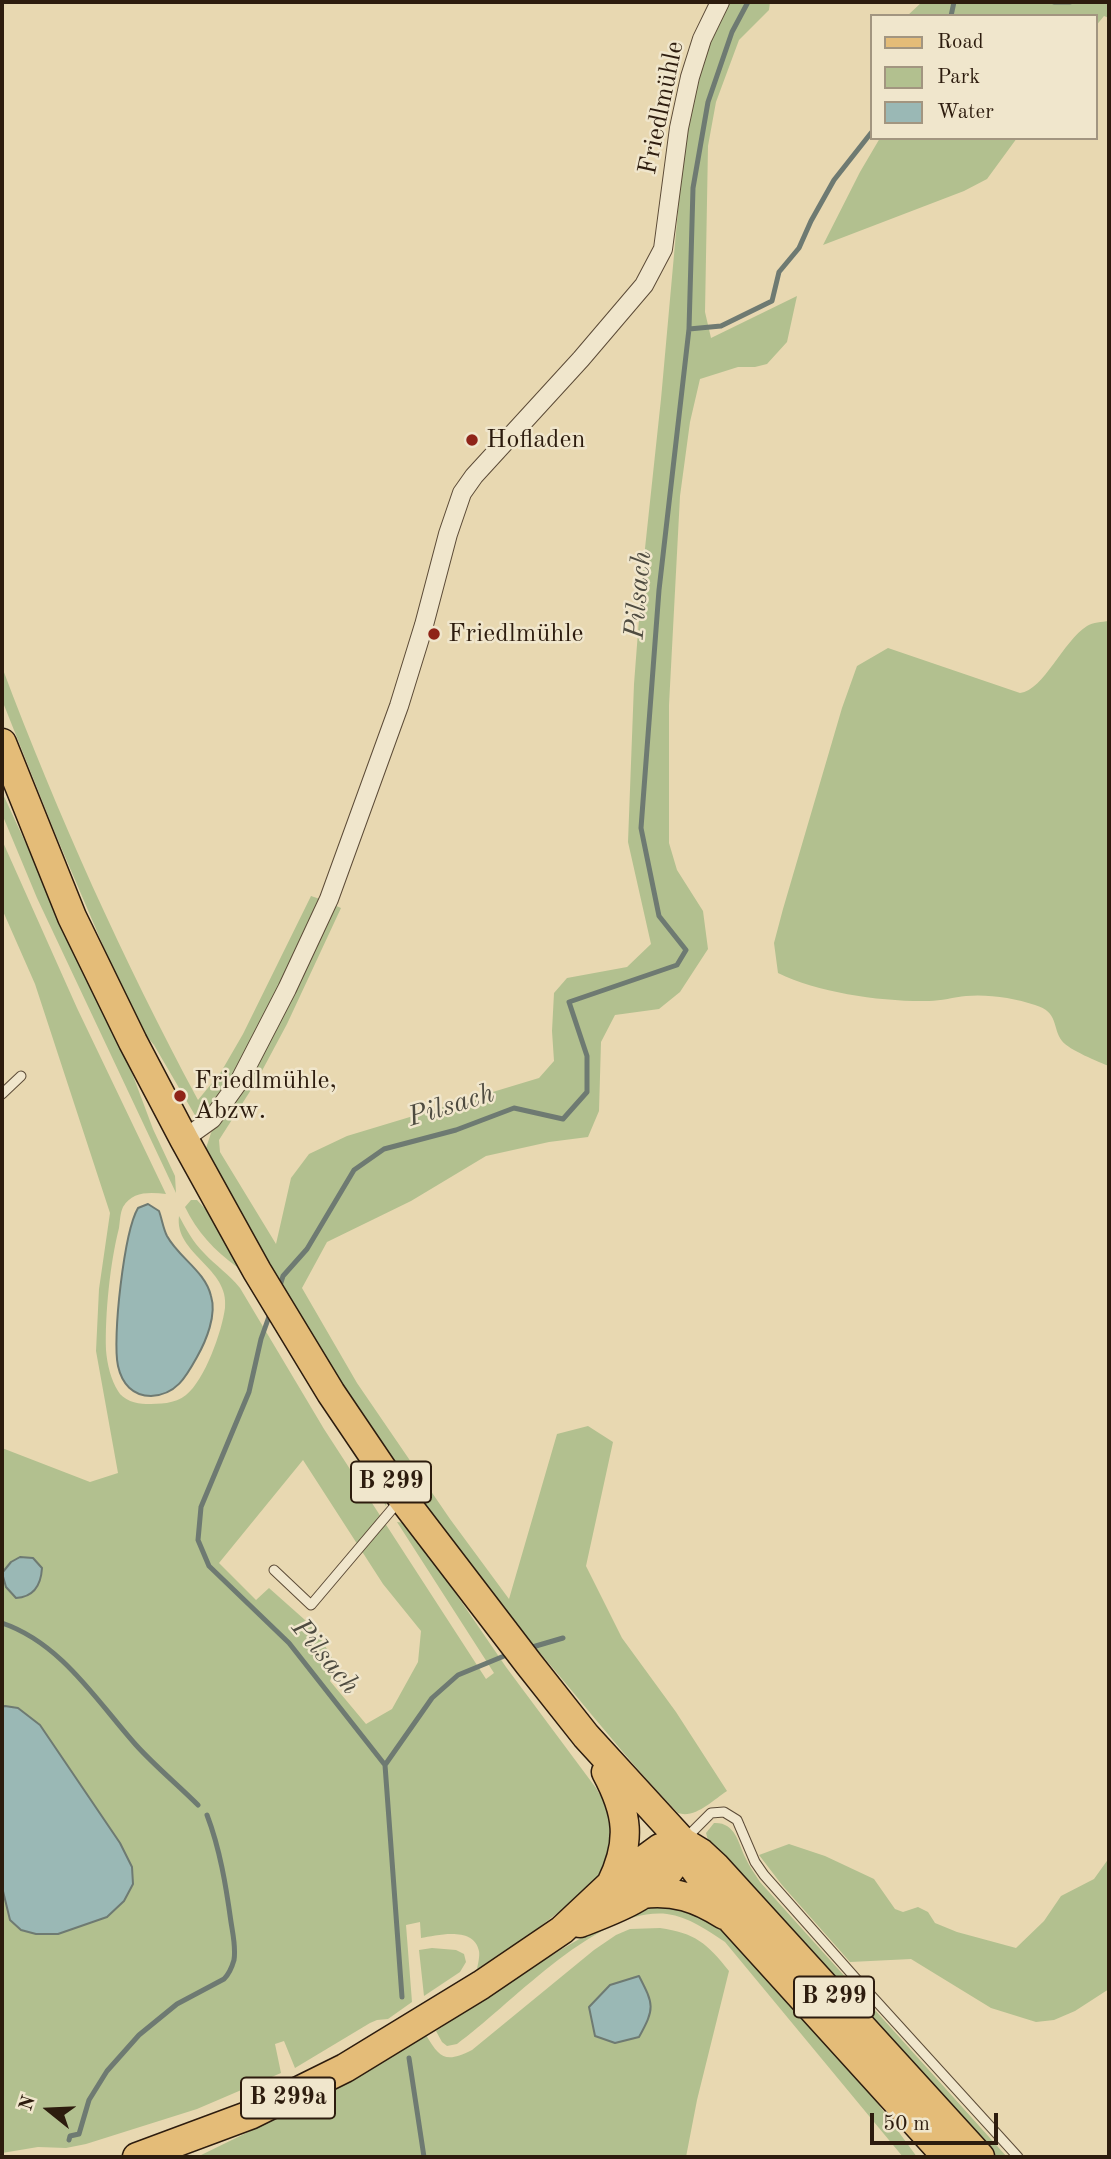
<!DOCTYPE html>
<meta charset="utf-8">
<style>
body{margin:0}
#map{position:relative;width:1111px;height:2159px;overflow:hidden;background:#e8d8b1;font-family:"Old Standard TT",serif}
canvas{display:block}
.frame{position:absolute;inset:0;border:4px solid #2d1c0e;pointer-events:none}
.legend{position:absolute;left:870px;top:14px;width:228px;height:126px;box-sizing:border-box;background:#f0e6cc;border:2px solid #a29580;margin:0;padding:9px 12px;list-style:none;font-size:21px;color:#2d1c0e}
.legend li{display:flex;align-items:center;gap:14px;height:35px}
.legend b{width:35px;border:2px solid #a29580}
.north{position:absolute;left:14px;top:2075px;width:70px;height:70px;-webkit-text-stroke:5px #f0e6cc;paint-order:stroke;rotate:288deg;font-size:19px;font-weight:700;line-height:28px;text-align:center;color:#2d1c0e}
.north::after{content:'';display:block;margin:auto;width:24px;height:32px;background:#2d1c0e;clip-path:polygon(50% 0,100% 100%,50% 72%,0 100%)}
.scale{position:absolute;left:870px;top:2113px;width:128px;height:32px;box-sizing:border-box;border:4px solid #2d1c0e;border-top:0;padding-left:9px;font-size:21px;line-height:24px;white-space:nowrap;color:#2d1c0e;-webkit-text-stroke:5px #f0e6cc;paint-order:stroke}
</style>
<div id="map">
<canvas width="1111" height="2159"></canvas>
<div class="frame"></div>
<ul class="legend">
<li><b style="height:9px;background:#e4bc78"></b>Road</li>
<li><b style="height:19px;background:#b2c08f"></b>Park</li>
<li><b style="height:19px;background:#9ab8b5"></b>Water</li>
</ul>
<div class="north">N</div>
<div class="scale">50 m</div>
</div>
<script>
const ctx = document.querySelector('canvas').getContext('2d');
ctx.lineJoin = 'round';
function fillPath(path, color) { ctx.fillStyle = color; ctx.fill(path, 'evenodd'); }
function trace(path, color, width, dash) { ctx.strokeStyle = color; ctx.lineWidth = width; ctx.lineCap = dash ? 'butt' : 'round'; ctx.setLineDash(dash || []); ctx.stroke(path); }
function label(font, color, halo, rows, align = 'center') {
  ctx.font = font + ' "Old Standard TT",serif'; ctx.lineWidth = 5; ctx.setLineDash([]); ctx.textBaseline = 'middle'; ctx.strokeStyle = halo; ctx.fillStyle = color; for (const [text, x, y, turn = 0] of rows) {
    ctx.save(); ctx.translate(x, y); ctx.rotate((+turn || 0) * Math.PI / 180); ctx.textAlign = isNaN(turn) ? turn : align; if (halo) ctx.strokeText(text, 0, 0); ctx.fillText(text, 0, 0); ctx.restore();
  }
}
fillPath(new Path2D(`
 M729 2H770L769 10 739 40 716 102 708 146 705 312 711 338 797 296 787 342 767 364 755 367H738L700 379 690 422 680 496 669 705V843L677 870 703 911 708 949 680 992 659 1009 615 1015 601 1042 599 1111 588 1137 549 1142 486 1156 411 1201 327 1242 302 1288 357 1383 450 1519 509 1599 557 1434 588 1426 613 1442 586 1566 622 1638 676 1712 727 1791C713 1800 695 1819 678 1813 638 1772 603 1728 567 1685 493 1597 421 1507 358 1411 304 1326 253 1239 205 1151L211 1133 334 905 341 908 287 1024 256 1082 219 1140 220 1152 276 1244 291 1178 309 1154 347 1136 539 1078 554 1061 552 1031 554 993 567 978 627 967 651 944 628 842 634 684 643 567 661 399 683 155 689 108 703 58 720 15Z
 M922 2H1109V18L1104 16 1095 27V16H907Z
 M880 138H1017L987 179 964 191 823 245 860 172Z
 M1109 621V1066C1099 1062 1069 1050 1062 1041 1052 1028 1059 1012 1035 1005 1014 998 988 994 966 996 954 997 941 1001 929 1001 883 1002 819 993 778 973L774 943 783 909 842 708 857 666 888 648 1020 693C1044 690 1063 641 1087 626 1093 622 1102 622 1109 621Z
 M2 667C58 816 123 960 198 1100L221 1072 243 1034 311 896 320 899 265 1018 220 1098 203 1116 196 1117 154 1045 137 1025 55 833 2 700Z
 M2 792 132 1073 153 1129 175 1176 176 1193 37 898 2 814Z
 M2 840 77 1008 166 1194C150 1192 132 1191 123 1207 120 1213 120 1222 119 1228 110 1263 105 1314 106 1350 107 1364 111 1380 118 1391 123 1400 136 1404 146 1404 159 1404 175 1404 186 1395 205 1380 222 1331 225 1308 230 1268 174 1254 179 1216 186 1229 193 1242 204 1253 216 1266 229 1274 240 1288L324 1429 486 1679 494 1673 397 1522 406 1523 413 1531 506 1667 596 1788 608 1809 614 1828 608 1865 588 1889 528 1936 477 1969C478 1964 480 1956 479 1951 474 1926 438 1935 421 1938L420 1922 406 1925 412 2002 388 2019 377 2020 370 2023 295 2068 284 2041 275 2044 281 2073 197 2109 86 2144 66 2148 38 2147 2 2153V1448L90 1482 118 1473 96 1351 99 1289 110 1213 35 984 2 909ZM303 1460 383 1584 421 1631 418 1662 392 1709 366 1724 330 1681 336 1664 314 1628 269 1588 256 1600 219 1563Z
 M191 1200H197L208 1212 240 1269 387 1500 386 1506 237 1267C214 1250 197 1232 185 1207Z
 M714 1823C735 1822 738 1842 745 1857 749 1866 755 1874 760 1882L1007 2157H991L709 1844 706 1833Z
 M789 1844 825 1856 874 1879 895 1909 903 1912 918 1907 928 1912 935 1923 957 1932 1016 1948 1044 1921 1061 1896 1094 1879 1109 1858V1989L1075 2011 1054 2020 1036 2022 991 2008 911 1959 850 1962 782 1885 759 1855Z
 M640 1906H673L720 1925 854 2071 917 2157H903L725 1942C707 1930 689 1917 667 1914 598 1906 510 2006 457 2044L447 2046 442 2042 436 2031C502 1986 568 1942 640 1906Z
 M660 1928C695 1933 707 1943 729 1971L697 2100 686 2157H197L320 2097 426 2035C440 2059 446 2063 472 2050L594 1950 616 1935 630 1929Z
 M432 1948 456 1950 464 1954 466 1962 460 1972 424 1996 419 1950Z`), '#b2c08f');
const water = new Path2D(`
 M148 1204 159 1211C162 1219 163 1228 167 1236 179 1258 205 1271 211 1296 217 1315 206 1341 197 1357 186 1377 176 1395 151 1396 133 1396 122 1384 118 1366 112 1339 124 1232 138 1208Z
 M20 1557 33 1558 42 1568C41 1585 34 1597 16 1598L6 1587 2 1573 11 1562Z
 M5 1706 18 1708 40 1725 120 1843 132 1867 133 1884 124 1901 107 1917 58 1934H36L21 1930 10 1920 2 1887V1707Z
 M639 1976C654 2005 655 2008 639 2037L615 2043 595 2036 589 2007 610 1985Z`);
fillPath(water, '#9ab8b5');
trace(water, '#6e7a72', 2);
trace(new Path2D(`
 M1054 2H1070
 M951 16 954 2
 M689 329 721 326 772 301 779 272 799 248 811 221 834 180 871 133
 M279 1289 283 1276 307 1249 354 1170 384 1149 456 1130 514 1108 563 1119 587 1092V1056L569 1002 677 965 686 950 659 916 641 828 659 590 689 329 693 188 708 102 732 32 748 2
 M271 1311 261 1339 249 1392 201 1507 198 1540 209 1566 289 1643 385 1765 402 1997
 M2 1623C61 1643 96 1700 136 1745 155 1766 178 1785 198 1805
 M529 1648 563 1638
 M385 1765 432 1698 458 1675 509 1654
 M409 2058 424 2157
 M69 2140 70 2136 79 2134 89 2100 107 2071 139 2035 177 2004 224 1979C229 1974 232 1967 234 1960 236 1947 233 1935 231 1922 226 1886 220 1849 207 1815`), '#6e7a72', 5);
const lane = new Path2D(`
 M2 1094 21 1076
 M274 1570 311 1605 399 1501
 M686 1838 711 1813 724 1812 737 1820 755 1862 764 1875 858 1981 1018 2157`);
const street = new Path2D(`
 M184 1139 212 1119 240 1080 287 989 329 899 399 706 424 625 448 534 462 493 474 476 581 359 644 285 663 249 679 128 690 77 702 39 720 2`);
const primary = new Path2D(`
 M2 743 72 917 133 1042 184 1139 257 1271 331 1393 402 1498 529 1664 586 1736 683 1842 701 1853 715 1866 980 2157
 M606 1772C628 1813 632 1841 611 1884
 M687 1854 691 1864 732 1920 947 2157
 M642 1894C674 1890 697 1898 724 1915
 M580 1923C611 1911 653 1896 672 1867 677 1859 680 1850 683 1842
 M137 2157 250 2115 345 2068 481 1985 562 1930 611 1884 660 1848 683 1842`);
trace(lane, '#5c4b37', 11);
trace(street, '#5c4b37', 20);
trace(primary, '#2d1c0e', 31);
trace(lane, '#f0e6cc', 9);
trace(street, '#f0e6cc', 18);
trace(primary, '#e4bc78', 28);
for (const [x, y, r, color] of [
 [472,440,7,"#8f2418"],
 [434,634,7,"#8f2418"],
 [180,1096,7,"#8f2418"]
]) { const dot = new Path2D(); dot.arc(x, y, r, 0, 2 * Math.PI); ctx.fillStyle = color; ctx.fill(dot); trace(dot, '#f0e6cc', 2.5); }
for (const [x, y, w] of [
 [391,1482,80],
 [834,1997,80],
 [288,2098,94]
]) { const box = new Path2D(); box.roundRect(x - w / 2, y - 20.5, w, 41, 5); ctx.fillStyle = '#f0e6cc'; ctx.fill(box); trace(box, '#2d1c0e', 2); }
label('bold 24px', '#2d1c0e', null, [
 ["B 299",391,1482],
 ["B 299",834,1997],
 ["B 299a",288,2098]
]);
label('26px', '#2d1c0e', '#f0e6cc', [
 ["Friedlmühle",662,108,-78]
]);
label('26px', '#2d1c0e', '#f0e6cc', [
 ["Hofladen",486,440],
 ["Friedlmühle",448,634],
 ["Friedlmühle,",194,1081],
 ["Abzw.",194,1111]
], 'left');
label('italic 28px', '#4e4b40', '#f0e6cc', [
 ["Pilsach",639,595,-85],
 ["Pilsach",451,1106,-17],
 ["Pilsach",325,1657,50]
]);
</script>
